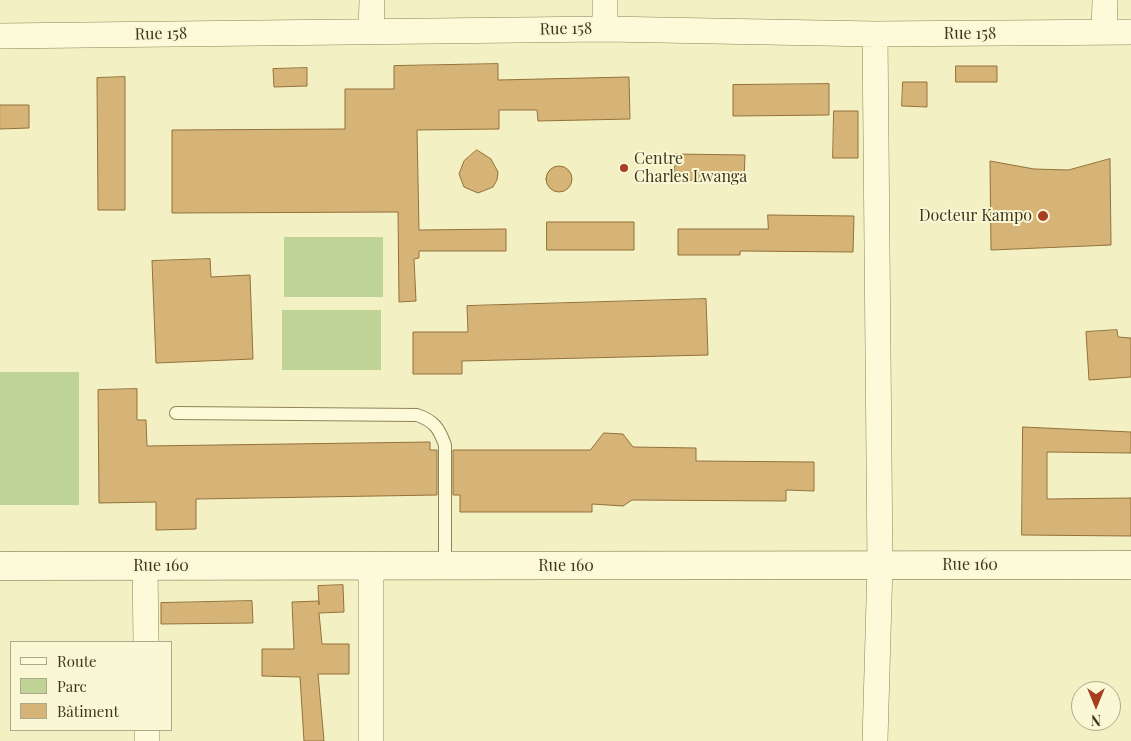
<!DOCTYPE html>
<meta charset="utf-8">
<style>
body{margin:0}
#map{position:relative;width:1131px;height:741px;overflow:hidden;background:#f3f0c4;font-family:"Playfair Display",serif}
canvas{display:block}
.legend{position:absolute;left:10px;top:641px;width:162px;height:90px;box-sizing:border-box;background:#faf7d5;border:1px solid #afa98b;margin:0;padding:6px 9px;list-style:none;font-size:15px;color:#3f351d}
.legend li{display:flex;align-items:center;gap:10px;height:25px}
.legend b{width:25px;border:1px solid #afa98b}
.north{position:absolute;left:1071px;top:681px;width:50px;height:50px;box-sizing:border-box;background:#faf7d5;border:1px solid #afa98b;border-radius:50%;rotate:180deg;font-size:14px;font-weight:700;line-height:20px;text-align:center;color:#3f351d}
.north::after{content:'';display:block;margin:auto;width:18px;height:22px;background:#a83d20;clip-path:polygon(50% 0,100% 100%,50% 72%,0 100%)}
</style>
<div id="map">
<canvas width="1131" height="741"></canvas>
<ul class="legend">
<li><b style="height:6px;background:#fdfad9"></b>Route</li>
<li><b style="height:14px;background:#bfd396"></b>Parc</li>
<li><b style="height:14px;background:#d6b376"></b>Bâtiment</li>
</ul>
<div class="north">N</div>
</div>
<script>
const ctx = document.querySelector('canvas').getContext('2d');
ctx.lineJoin = 'round';
function fillPath(path, color) { ctx.fillStyle = color; ctx.fill(path, 'evenodd'); }
function trace(path, color, width, dash) { ctx.strokeStyle = color; ctx.lineWidth = width; ctx.lineCap = dash ? 'butt' : 'round'; ctx.setLineDash(dash || []); ctx.stroke(path); }
function label(font, color, halo, rows, align = 'center') {
  ctx.font = font + ' "Playfair Display",serif'; ctx.lineWidth = 4; ctx.setLineDash([]); ctx.textBaseline = 'middle'; ctx.strokeStyle = halo; ctx.fillStyle = color; for (const [text, x, y, turn = 0] of rows) {
    ctx.save(); ctx.translate(x, y); ctx.rotate((+turn || 0) * Math.PI / 180); ctx.textAlign = isNaN(turn) ? turn : align; if (halo) ctx.strokeText(text, 0, 0); ctx.fillText(text, 0, 0); ctx.restore();
  }
}
fillPath(new Path2D(`
 M284 237H383V297H284Z
 M282 310H381V370H282Z
 M0 372H79V505H0Z`), '#bfd396');
const building = new Path2D(`
 M498 64V80L629 77 630 119 538 121 537 110H499V129L417 130 419 230 506 229V251H419V258L414 259 416 301 399 302 398 212 172 213V130L345 129V89H394V66Z
 M956 66H997V82H956Z
 M307 68V86L274 87 273 69Z
 M125 77V210H98L97 78Z
 M903 82H927V107L902 106Z
 M829 84V115L733 116V85Z
 M0 105H29V128L0 129Z
 M834 111H858V158H833Z
 M477 150 491 159 498 172 497 180 493 187 478 193 464 187 459 174 464 161Z
 M675 154 745 155 744 181 675 180Z
 M1110 159 1111 245 991 250 990 161 1034 169 1068 170Z
 M546 179a13 13 0 1 1 26 0a13 13 0 1 1-26 0Z
 M768 215 854 216 853 252 740 251V255H678V229H768Z
 M547 222H634V250H547Z
 M210 259 211 277 250 275 253 359 156 363 152 261Z
 M706 299 708 355 462 361V374H413V332H468L467 306Z
 M1117 330 1118 337 1131 338V377L1089 380 1086 332Z
 M137 389V420H146L147 446 430 442V450H437V495L196 499V529L156 530V502L99 503 98 390Z
 M1023 427 1131 432V453L1047 452V499L1131 498V536L1022 535Z
 M604 433 623 434 633 447 696 448V461L814 462V491L786 490V501L632 500 623 506 592 504V512H460V495H453V450H590Z
 M343 585 344 612 319 613 322 644H349V674H318L324 741H304L300 677 262 676V649H294L292 602 319 601V605L318 586Z
 M252 601 253 623 161 624V603Z`);
fillPath(building, '#d6b376');
trace(building, '#93713a', 1);
const lane = new Path2D(`
 M176 413 417 415C434 421 439 428 445 445V566`);
const street = new Path2D(`
 M605 29V0
 M371 31 372 0
 M1104 32 1105 0
 M0 36 605 29 875 34 1131 32
 M145 566 146 642
 M147 730V741
 M371 741V566
 M875 741 880 565 875 34`);
const secondary = new Path2D(`
 M0 566 1131 565`);
trace(lane, '#918358', 14);
trace(street, '#918358', 26);
trace(secondary, '#73633b', 29);
trace(lane, '#fdfad9', 12);
trace(street, '#fdfad9', 25);
trace(secondary, '#fdfad9', 28);
for (const [x, y, r, color] of [
 [624,168,5,"#a83d20"],
 [1043,216,6,"#a83d20"]
]) { const dot = new Path2D(); dot.arc(x, y, r, 0, 2 * Math.PI); ctx.fillStyle = color; ctx.fill(dot); trace(dot, '#faf7d5', 2); }
label('16px', '#3f351d', '#faf7d5', [
 ["Rue 158",566,29,-1],
 ["Rue 158",161,34,-1],
 ["Rue 158",970,34],
 ["Rue 160",970,565],
 ["Rue 160",161,566],
 ["Rue 160",566,566]
]);
label('16px', '#3f351d', '#faf7d5', [
 ["Centre",634,159],
 ["Charles Lwanga",634,177],
 ["Docteur Kampo",1032,216,"right"]
], 'left');
</script>
